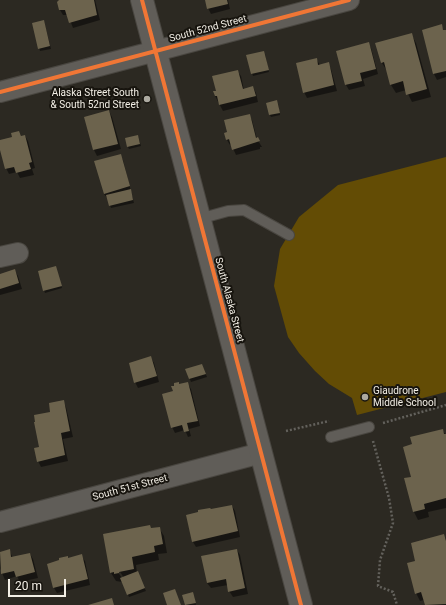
<!DOCTYPE html>
<style>
body{margin:0}
#map{position:relative;width:446px;height:605px;overflow:hidden;background:#2c2922;font-family:Roboto,sans-serif}
canvas{display:block}
.scale{position:absolute;left:8px;top:579px;width:58px;height:18px;box-sizing:border-box;border:2px solid #f3efe6;border-top:0;padding-left:5px;font-size:12px;line-height:14px;white-space:nowrap;color:#f3efe6;-webkit-text-stroke:3px #17140e;paint-order:stroke}
</style>
<div id="map">
<canvas width="446" height="605"></canvas>
<div class="scale">20 m</div>
</div>
<script>
const ctx = document.querySelector('canvas').getContext('2d');
ctx.lineJoin = 'round';
function fillPath(path, color) { ctx.fillStyle = color; ctx.fill(path, 'evenodd'); }
function trace(path, color, width, dash) { ctx.strokeStyle = color; ctx.lineWidth = width; ctx.lineCap = dash ? 'butt' : 'round'; ctx.setLineDash(dash || []); ctx.stroke(path); }
function label(font, color, halo, rows, align = 'center') {
  ctx.font = font + ' Roboto,sans-serif'; ctx.lineWidth = 4; ctx.setLineDash([]); ctx.textBaseline = 'middle'; ctx.strokeStyle = halo; ctx.fillStyle = color; for (const [text, x, y, turn = 0] of rows) {
    ctx.save(); ctx.translate(x, y); ctx.rotate((+turn || 0) * Math.PI / 180); ctx.textAlign = isNaN(turn) ? turn : align; if (halo) ctx.strokeText(text, 0, 0); ctx.fillText(text, 0, 0); ctx.restore();
  }
}
fillPath(new Path2D(`
 M446 157V392L357 415 352 398 329 384 315 371 299 353 288 337 274 286 280 249 299 217 338 185Z`), '#634c05');
fillPath(new Path2D(`
 M60 0H95L100 20 73 28 68 15H63L60 10Z
 M206 0H228L230 9 211 14 208 8Z
 M44 21 51 49 40 51 33 23Z
 M441 26 444 31H446V77L437 80 434 74 423 30Z
 M411 34 416 43 431 97 412 102 406 90 396 93 391 85 387 71 382 63Z
 M368 43 371 48 378 74 363 79 365 86 349 90 346 85 337 51Z
 M265 54 269 72 253 76 247 56Z
 M316 59 320 65 328 63 331 69 337 91 307 98 304 92Z
 M237 71 241 76 244 90 253 87 256 93 258 102 223 111 215 96 217 91Z
 M278 104 280 115 271 117 270 115Z
 M109 111 112 117 121 149 97 156 94 150 85 118Z
 M249 115 252 120 257 139 262 147H260V149L236 155 231 144 230 145 227 140 233 138Z
 M19 132 22 137 25 136 28 141 35 168 32 169 34 175 20 178 17 172 9 174 6 168 0 146V141L13 138Z
 M138 136 141 146 129 149 128 147Z
 M120 155 123 160 134 203 111 208 108 199 104 194Z
 M56 268 62 288 45 293 44 290Z
 M15 271 18 276 22 289 0 295V275Z
 M151 358 154 363 159 382 138 388 135 382Z
 M202 365 207 377 191 382 186 370Z
 M187 383 191 389 200 426 189 429 191 436 188 437 185 430 175 433 172 427 176 386Z
 M63 401 66 407 73 437 63 439 68 461 41 467 38 461 40 448Z
 M442 430 446 435V508L428 512 429 517 418 520 414 512 412 477 413 445Z
 M232 506 235 511 240 537 196 547 193 542 210 510Z
 M149 527 151 529 159 528 164 536 167 553 158 554 159 560 136 565 137 573 146 591 129 597 122 582 116 581 111 573 104 535ZM117 567 124 578H122L115 568Z
 M444 536 446 539V605H426L424 600 420 601 416 593 417 562Z
 M9 550 13 558 30 554 33 559 38 578 20 582 17 576 5 580 0 568V553Z
 M237 550 240 555 248 594 233 597 229 591 228 585 211 588 207 583Z
 M81 556 85 561 90 585 57 593 54 588 68 559Z
 M183 595 194 596 196 605H186Z`), '#0007');
fillPath(new Path2D(`
 M59 0H94L97 15 69 23 65 10H59L57 2Z
 M205 0H227L228 4 207 9Z
 M44 20 50 46 38 49 32 23Z
 M442 24 443 30H446V71L433 74 422 30Z
 M412 33 427 89 406 95 403 81 390 85 384 62 381 63 375 43Z
 M369 42 376 69 360 73 362 81 345 85 336 51Z
 M264 51 269 70 251 74 246 55Z
 M317 58 318 65 329 62 334 85 303 93 296 63Z
 M238 70 243 89 253 86 256 96 219 105 217 96H215L213 91H216L212 76Z
 M277 100 280 113 269 115 266 103Z
 M109 110 118 144 93 150 84 117Z
 M250 114 256 138 258 137 260 141 232 150 229 139 226 140 224 133 227 132 224 120Z
 M19 131 21 136 25 135 32 162 29 163 31 169 16 173 14 167 5 169 0 150V140L12 137 11 133Z
 M138 135 140 144 127 147 125 138Z
 M121 154 130 186 104 194 94 161Z
 M131 189 133 200 109 206 106 195Z
 M56 266 62 286 43 291 38 271Z
 M15 269 19 283 0 289V274Z
 M151 356 157 376 134 383 129 363Z
 M202 364 206 374 189 379 185 369Z
 M179 382V384L188 382 198 421 187 423 189 431 184 432 182 425 171 428 162 394 173 391 171 386H174V383Z
 M64 400 70 431 61 433 65 455 37 462 34 448 39 447 34 422H35L34 415 50 412 49 403Z
 M443 429 444 434H446V498L424 504 425 509 413 512 404 478 411 477 403 447 412 444 410 437Z
 M232 505 238 531 192 542 186 515 198 512V510L210 508 211 509Z
 M150 525 151 528 160 527 163 544 154 546 155 552 132 557 134 569 119 572V573L114 574V572L110 573 103 534Z
 M444 534 446 541V604L425 605 421 592 415 594 407 563 415 561 411 543Z
 M10 549 11 557 30 553 35 572 16 577 14 571 1 574 0 552Z
 M237 549 245 588 228 592 226 579 207 583 201 556Z
 M82 554 88 579 53 588 47 564 59 560V558L68 556V558Z
 M138 571 145 588 127 595 120 578Z
 M175 589 181 605H167L163 593Z
 M193 592 196 603 185 605 182 595Z
 M112 598 114 605H88Z`), '#6c634d');
const lane = new Path2D(`
 M199 219 228 211 244 210 289 235
 M331 437 369 427`);
const street = new Path2D(`
 M0 92 349 0
 M0 257 18 253
 M0 522 261 453`);
const secondary = new Path2D(`
 M142 0 301 605`);
trace(lane, '#494640', 12);
trace(street, '#494640', 22);
trace(secondary, '#494640', 24);
trace(new Path2D(`
 M383 423 446 405
 M286 431 329 421
 M373 441 389 498 393 523 380 560 378 586 393 592 397 605`), '#63615c', 2.5, [2, 2]);
trace(lane, '#605d58', 10);
trace(street, '#605d58', 20);
trace(secondary, '#605d58', 22);
trace(new Path2D(`
 M142 0 301 605
 M0 92 349 0`), '#f07635', 4);
for (const [x, y, r, color] of [
 [147,99,4,"#adaaa1"],
 [365,397,4,"#adaaa1"]
]) { const dot = new Path2D(); dot.arc(x, y, r, 0, 2 * Math.PI); ctx.fillStyle = color; ctx.fill(dot); trace(dot, '#17140e', 1.5); }
label('10px', '#f3efe6', '#17140e', [
 ["South 52nd Street",208,29,-15],
 ["South Alaska Street",229,300,75],
 ["South 51st Street",130,488,-15]
]);
label('10px', '#f3efe6', '#17140e', [
 ["Alaska Street South",139,93],
 ["& South 52nd Street",139,105],
 ["Giaudrone",373,391,"left"],
 ["Middle School",373,403,"left"]
], 'right');
</script>
